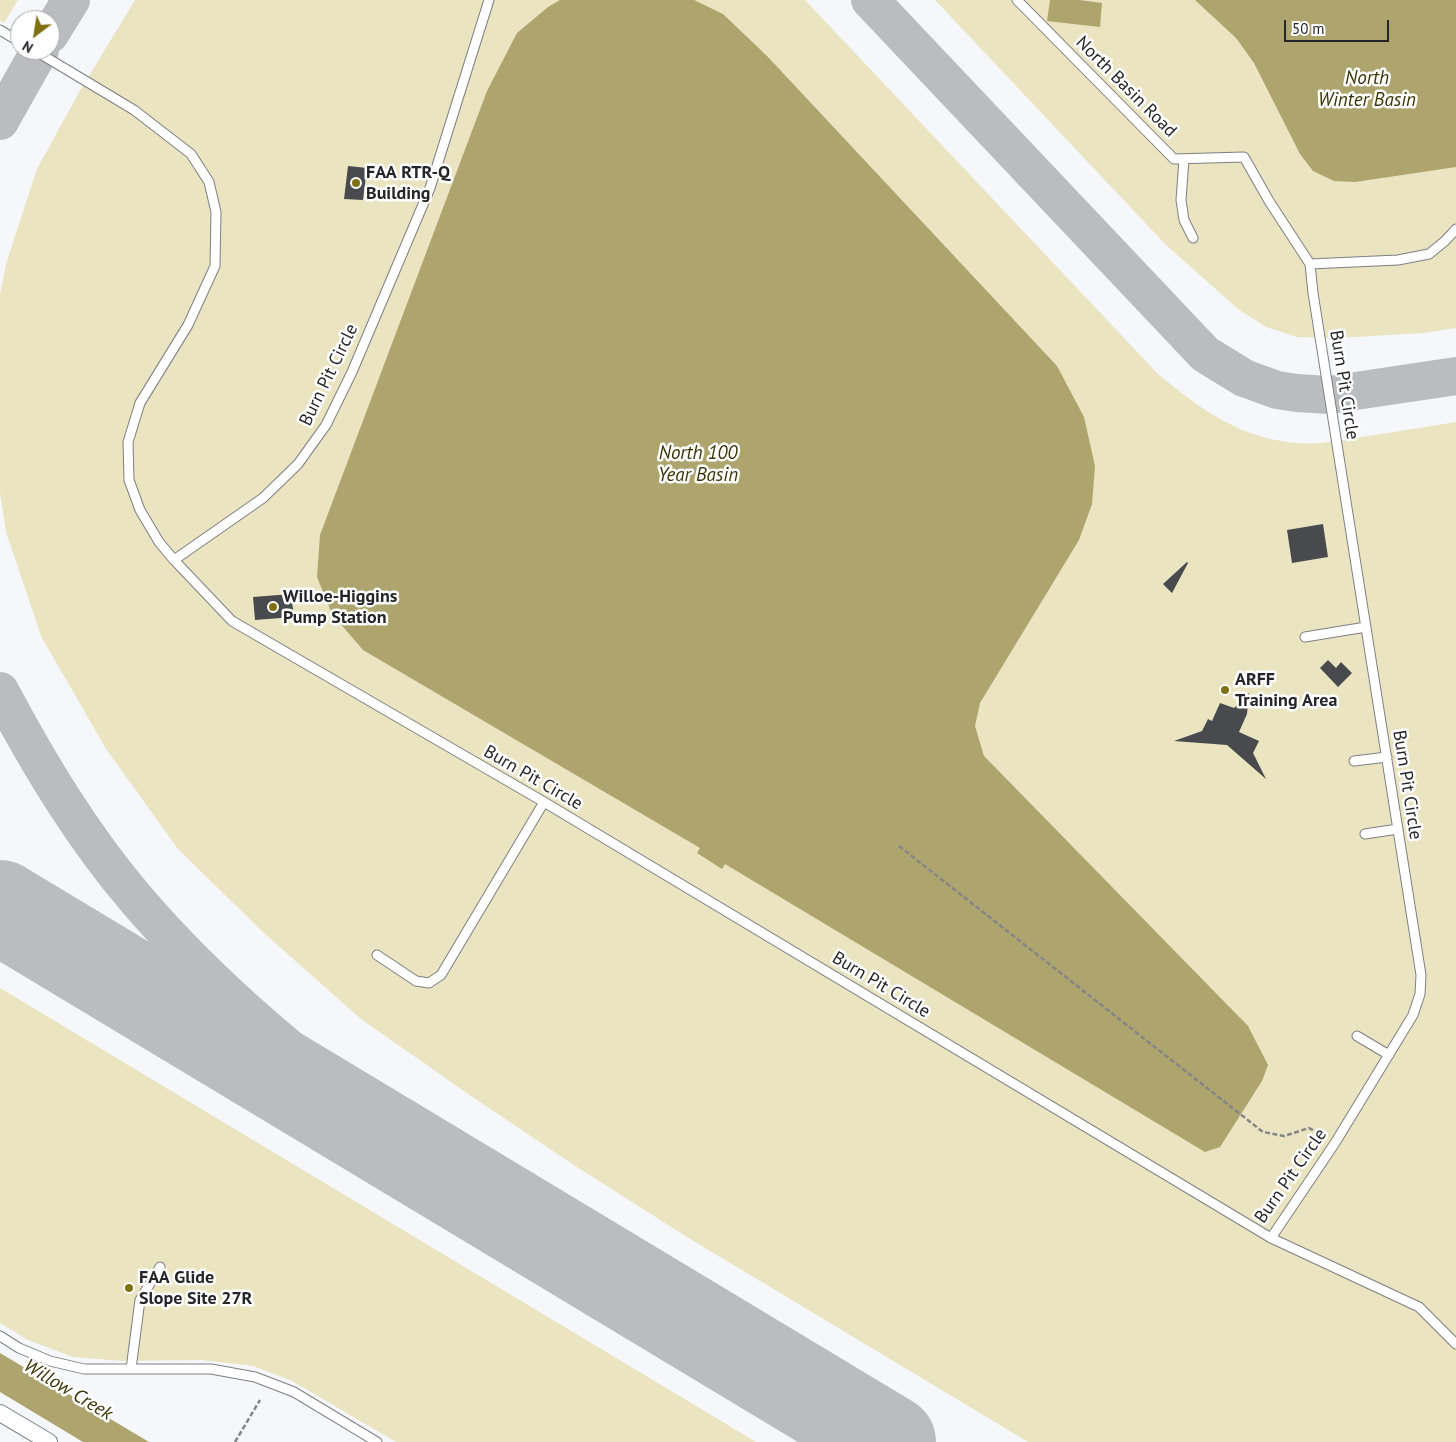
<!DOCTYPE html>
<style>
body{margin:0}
#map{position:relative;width:1456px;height:1442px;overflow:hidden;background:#f6f7fb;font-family:"PT Sans",sans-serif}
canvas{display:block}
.north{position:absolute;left:10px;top:10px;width:50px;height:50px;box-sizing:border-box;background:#fff;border:1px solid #a8a8a9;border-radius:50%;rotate:211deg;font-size:14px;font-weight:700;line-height:20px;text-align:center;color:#252527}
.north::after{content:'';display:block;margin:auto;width:18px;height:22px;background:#7f7110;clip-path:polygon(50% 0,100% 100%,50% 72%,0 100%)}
.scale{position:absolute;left:1284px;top:20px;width:105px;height:22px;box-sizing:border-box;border:2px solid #252527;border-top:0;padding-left:6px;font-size:15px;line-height:18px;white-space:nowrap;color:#252527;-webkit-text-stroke:4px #fff;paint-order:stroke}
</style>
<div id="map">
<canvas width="1456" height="1442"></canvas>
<div class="north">N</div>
<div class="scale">50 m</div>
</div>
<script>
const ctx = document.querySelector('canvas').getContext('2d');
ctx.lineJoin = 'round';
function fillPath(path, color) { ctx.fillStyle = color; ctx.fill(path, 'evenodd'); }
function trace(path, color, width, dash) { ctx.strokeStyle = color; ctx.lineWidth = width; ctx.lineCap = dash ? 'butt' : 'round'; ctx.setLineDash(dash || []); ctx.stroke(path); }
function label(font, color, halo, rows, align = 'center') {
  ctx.font = font + ' "PT Sans",sans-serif'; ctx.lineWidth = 5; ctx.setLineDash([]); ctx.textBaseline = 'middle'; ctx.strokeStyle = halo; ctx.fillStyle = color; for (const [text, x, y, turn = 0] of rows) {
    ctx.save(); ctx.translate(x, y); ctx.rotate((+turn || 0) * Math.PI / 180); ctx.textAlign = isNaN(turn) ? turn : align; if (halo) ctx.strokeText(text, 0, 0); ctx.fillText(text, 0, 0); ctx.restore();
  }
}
fillPath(new Path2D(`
 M0 0H18L4 23 0 20Z
 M135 0H805L1158 374C1200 409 1241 439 1298 443 1320 445 1341 440 1362 437 1394 432 1425 427 1456 422V1442H1028L687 1237 580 1169 471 1096 361 1019 266 935 178 849 106 749 41 636 6 532 0 493V295L6 264 37 169 78 94Z
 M935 0H1456V328L1423 333 1338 338 1297 337 1266 327 1238 309 1166 245Z
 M0 988 756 1442H396L292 1381 253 1366 201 1360 122 1361 73 1357 28 1340 0 1323Z`), '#eae4c1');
fillPath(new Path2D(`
 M560 0H694L723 14 767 56 1057 366 1084 417 1095 466 1092 504 1079 540 980 703 975 726 984 756 1248 1026 1268 1065 1262 1081 1220 1147 1205 1152 725 864 722 869 697 853 700 848 363 650 332 614 317 577 320 535 487 91 517 33 548 7Z
 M1050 0H1079L1102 3 1100 27 1047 21Z
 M1195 0H1456V167L1355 182 1334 181 1313 171 1300 154 1254 63 1236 38Z
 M0 1353 149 1442H83L0 1392Z`), '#ada46e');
trace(new Path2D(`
 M870 0 1205 354 1244 378 1277 390 1297 393 1329 395 1456 376
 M50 34 71 0
 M0 121 40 50
 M0 691C39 764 82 836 136 899 227 1006 340 1090 449 1177`), '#bbbcbf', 38);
trace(new Path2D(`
 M0 907 889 1442`), '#bbbcbf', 94);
fillPath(new Path2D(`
 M348 166 367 168 363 200 344 199Z
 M1323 524 1328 557 1292 563 1287 530Z
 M1187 562 1188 563 1172 593 1163 584Z
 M291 594 294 617 255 620 253 597Z
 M1328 660 1336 668 1341 662 1352 673 1338 687 1320 668Z
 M1249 693 1247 714 1239 732 1259 741 1253 753 1266 779 1227 745 1174 741 1202 731 1208 719 1212 721 1220 703 1234 708Z`), '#494a4d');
const service = new Path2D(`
 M489 0 430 188 352 372 326 425 298 464 263 498 174 560 232 621 544 802 1271 1238 1419 1307 1456 1344
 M1017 0 1174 159 1244 157 1269 201 1310 264 1313 293 1421 975 1420 994 1413 1015 1335 1143 1271 1238
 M0 30 20 42
 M34 50 134 110 191 154 209 182 216 212 215 266 188 325 140 403 128 442 129 480 140 510 159 542 174 560
 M1184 159 1181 200 1184 220 1193 238
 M1310 264 1398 260 1429 254 1445 241 1456 229
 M1305 637 1366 627
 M1354 761 1387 757
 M1365 834 1398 829
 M377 955 416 981 429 983 441 975 544 802
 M1357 1036 1389 1055
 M0 1336 19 1348 50 1361 84 1369H211L255 1377 294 1392 377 1442
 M131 1369 140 1300 160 1267`);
const minor = new Path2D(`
 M0 1413 49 1442`);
trace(service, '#7e7f83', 11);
trace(minor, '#7e7f83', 18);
trace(new Path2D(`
 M899 846 1263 1132 1284 1136 1309 1128 1327 1138
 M235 1442 260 1400`), '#868689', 2.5, [5, 2.5]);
trace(service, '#fff', 9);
trace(minor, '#fff', 16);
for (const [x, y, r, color] of [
 [356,183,5,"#7f7110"],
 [273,607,5,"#7f7110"],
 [1225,690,5,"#7f7110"],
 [129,1288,5,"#7f7110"]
]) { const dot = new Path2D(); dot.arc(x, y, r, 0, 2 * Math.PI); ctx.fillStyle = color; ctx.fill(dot); trace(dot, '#fff', 2); }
label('18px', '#252527', '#fff', [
 ["North Basin Road",1126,87,45],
 ["Burn Pit Circle",329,375,-64],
 ["Burn Pit Circle",1344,385,81],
 ["Burn Pit Circle",533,778,30],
 ["Burn Pit Circle",1407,785,81],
 ["Burn Pit Circle",881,985,31],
 ["Burn Pit Circle",1291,1176,-55]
]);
label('bold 18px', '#252527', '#fff', [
 ["FAA RTR-Q",366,173],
 ["Building",366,194],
 ["Willoe-Higgins",283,597],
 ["Pump Station",283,618],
 ["ARFF",1235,680],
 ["Training Area",1235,701],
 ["FAA Glide",139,1278],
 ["Slope Site 27R",139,1299]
], 'left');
label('italic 19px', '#3b3407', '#fff', [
 ["North",1367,79],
 ["Winter Basin",1367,101],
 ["North 100",698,454],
 ["Year Basin",698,476],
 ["Willow Creek",68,1390,31]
]);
</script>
